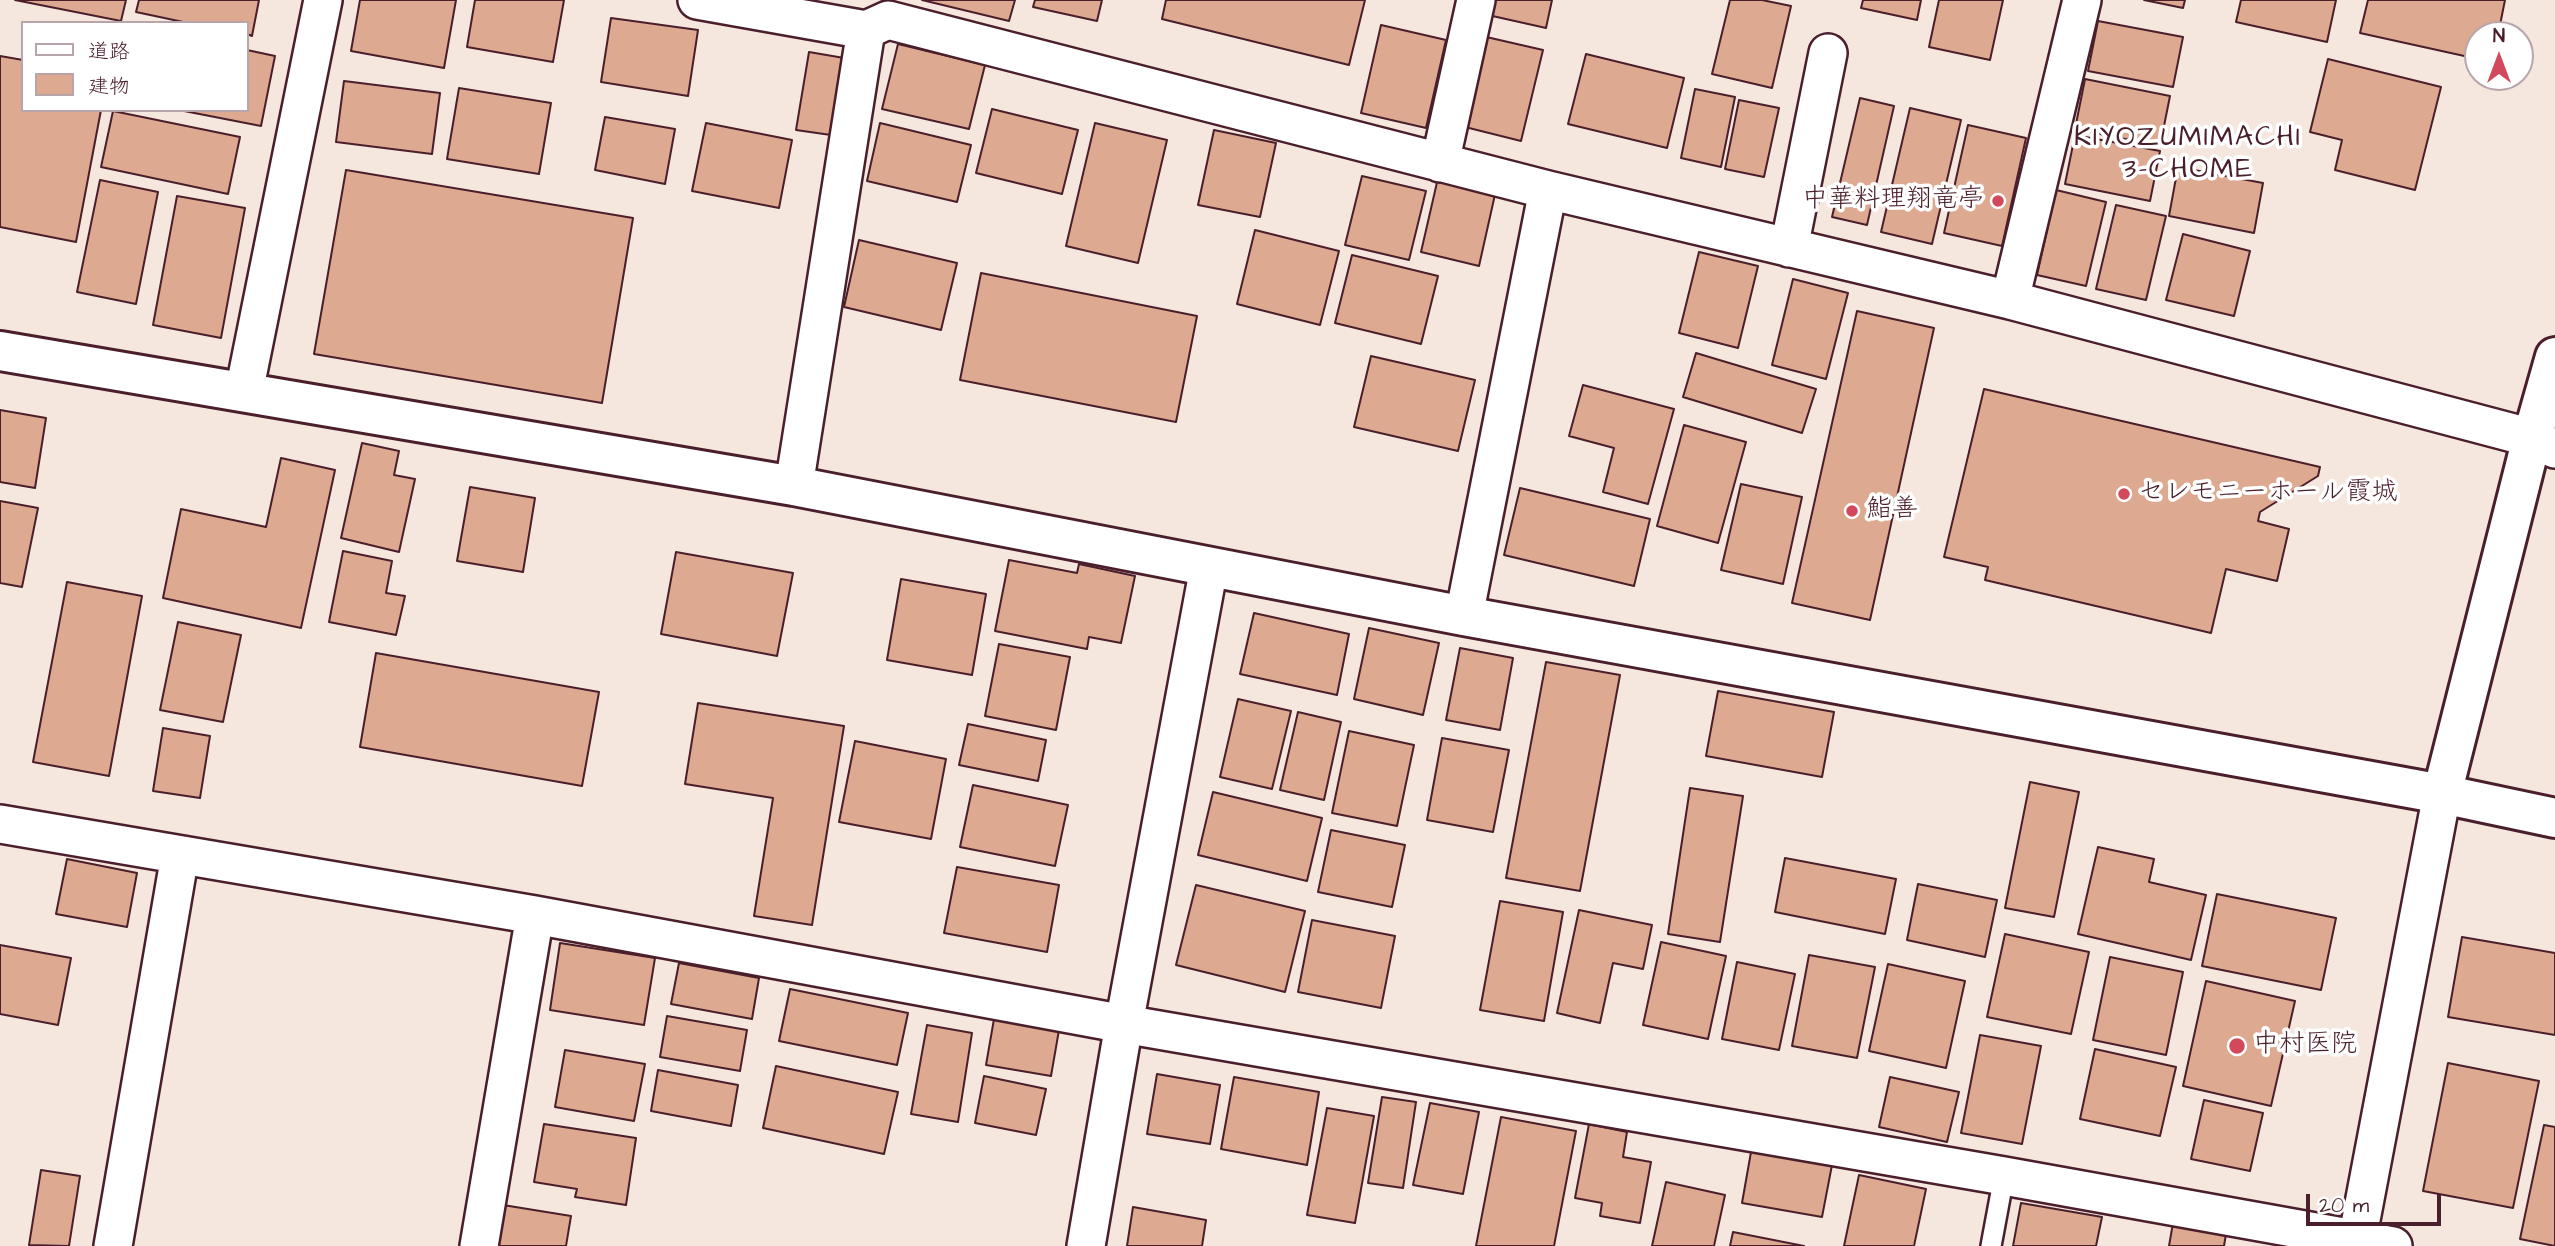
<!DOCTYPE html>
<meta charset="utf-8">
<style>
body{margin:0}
#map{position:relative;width:2555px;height:1246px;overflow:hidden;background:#f5e6de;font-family:"Architects Daughter","Klee One",sans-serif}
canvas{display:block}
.legend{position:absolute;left:21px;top:21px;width:228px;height:91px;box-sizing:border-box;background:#fff;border:2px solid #b7a5aa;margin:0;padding:9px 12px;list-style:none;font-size:21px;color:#4a1f2b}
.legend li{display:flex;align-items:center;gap:14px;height:35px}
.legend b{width:35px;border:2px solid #b7a5aa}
.north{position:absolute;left:2464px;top:21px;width:70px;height:70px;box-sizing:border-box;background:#fff;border:2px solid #b7a5aa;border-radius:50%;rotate:0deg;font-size:19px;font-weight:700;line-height:28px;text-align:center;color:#4a1f2b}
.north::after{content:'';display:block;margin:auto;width:24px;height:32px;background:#d1495b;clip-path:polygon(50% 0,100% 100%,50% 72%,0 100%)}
.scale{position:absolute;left:2306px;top:1194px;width:135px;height:32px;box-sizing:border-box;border:4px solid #4a1f2b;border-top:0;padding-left:9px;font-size:21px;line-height:24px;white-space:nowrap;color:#4a1f2b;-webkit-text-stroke:5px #fff;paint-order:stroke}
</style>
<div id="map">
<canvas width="2555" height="1246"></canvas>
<ul class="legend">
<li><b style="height:9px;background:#fff"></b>道路</li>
<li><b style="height:19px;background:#ddaa91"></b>建物</li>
</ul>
<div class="north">N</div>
<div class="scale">20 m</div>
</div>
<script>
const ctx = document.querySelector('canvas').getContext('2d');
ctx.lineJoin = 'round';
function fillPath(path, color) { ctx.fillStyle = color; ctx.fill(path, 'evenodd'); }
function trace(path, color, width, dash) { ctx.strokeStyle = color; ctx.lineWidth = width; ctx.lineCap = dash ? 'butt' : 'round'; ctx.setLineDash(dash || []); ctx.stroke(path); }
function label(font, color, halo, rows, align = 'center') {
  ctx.font = font + ' "Architects Daughter","Klee One",sans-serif'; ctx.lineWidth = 7; ctx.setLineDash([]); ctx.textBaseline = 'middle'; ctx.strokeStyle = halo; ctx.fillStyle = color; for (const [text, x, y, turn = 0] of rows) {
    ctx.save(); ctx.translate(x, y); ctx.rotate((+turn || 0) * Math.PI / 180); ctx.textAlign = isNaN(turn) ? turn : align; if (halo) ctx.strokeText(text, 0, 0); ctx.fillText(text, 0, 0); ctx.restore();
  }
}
const building = new Path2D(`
 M15 0H126L121 21Z
 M139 0H259L252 36 247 34V23H188L136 12Z
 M360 0H456L444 68 351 51Z
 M475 0H564L553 62 467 47Z
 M922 0H1015L1009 21Z
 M1035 0H1102L1097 21 1033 7Z
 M1166 0H1365L1349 65 1162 19Z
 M1491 0H1552L1546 28 1488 15Z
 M1730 0H1762L1791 6 1772 88 1712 74Z
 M1863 0H1921L1917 20 1861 8Z
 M1939 0H2003L1990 60 1929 47Z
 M2144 0H2185L2183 8Z
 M2241 0H2336L2327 42 2236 22Z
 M2368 0H2505L2498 35H2478V59L2360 33Z
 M611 18 698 30 688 96 601 82Z
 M2098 21 2183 37 2173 87 2088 71Z
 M1381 25 1446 40 1426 128 1361 113Z
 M1482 36 1543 50 1521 141 1461 126Z
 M898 44 985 65 969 129 882 109Z
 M247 50 275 56 261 126 179 110H247Z
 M809 52 844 58 831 135 796 130Z
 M1586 54 1684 78 1667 148 1568 124Z
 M0 56 23 60V110H101L76 242 0 227Z
 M2328 59 2441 87 2415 190 2335 170 2342 140 2310 132Z
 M2085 79 2170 96 2160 146 2075 129Z
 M344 81 440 93 432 154 336 142Z
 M459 88 551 103 539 174 447 159Z
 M1695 89 1735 97 1721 167 1681 158Z
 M1860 98 1894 106 1867 225 1832 217Z
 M1739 100 1779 108 1764 177 1725 169Z
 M1910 108 1961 120 1932 244 1881 232Z
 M992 109 1078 130 1062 194 976 173Z
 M113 111 240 137 228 194 101 167Z
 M605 117 675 129 665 184 595 170Z
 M706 123 792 140 779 208 692 191Z
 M880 123 971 145 957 202 867 181Z
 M1095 123 1167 140 1138 263 1066 246Z
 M1968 125 2026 138 2002 246 1944 233Z
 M1214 130 1276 143 1260 217 1198 205Z
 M2075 135 2160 151 2150 201 2065 184Z
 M2178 167 2263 183 2254 233 2169 216Z
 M346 170 633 218 602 403 314 354Z
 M1362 176 1426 191 1409 260 1345 245Z
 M1438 178 1496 190 1479 266 1421 252Z
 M100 180 158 192 136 304 77 292Z
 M2056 190 2106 202 2086 286 2037 275Z
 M177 196 245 208 221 338 153 325Z
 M2116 205 2166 216 2146 300 2096 289Z
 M1255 230 1339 251 1320 325 1237 304Z
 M2183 234 2250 251 2234 316 2166 300Z
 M859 240 957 263 941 330 844 307Z
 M1699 252 1758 266 1738 348 1679 333Z
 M1352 255 1438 276 1421 344 1335 323Z
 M981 273 1197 316 1176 422 960 380Z
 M1793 279 1848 293 1826 379 1772 365Z
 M1857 311 1934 328 1870 620 1792 603Z
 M1696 353 1816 389 1802 433 1683 397Z
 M1371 356 1475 380 1458 451 1354 427Z
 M1583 385 1674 409 1648 504 1603 492 1614 448 1569 436Z
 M1984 389 2320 467 2318 476 2260 512 2258 521 2289 529 2277 581 2226 569 2211 633 1985 580 1988 567 1944 557Z
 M0 410 46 418 35 488 0 482Z
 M1684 425 1746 442 1718 543 1657 526Z
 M362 443 399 451 394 475 415 479 399 552 341 538Z
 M281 458 335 470 301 628 163 598 181 509 266 527Z
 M1741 484 1802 497 1783 584 1721 570Z
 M470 487 535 498 523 572 457 561Z
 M1520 488 1650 519 1634 586 1504 555Z
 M0 501 38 508 22 587 0 583Z
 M343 551 392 561 386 593 405 596 396 635 329 622Z
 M676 552 793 573 777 656 661 634Z
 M1009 560 1077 573 1079 564 1135 576 1121 643 1089 637 1087 649 995 631Z
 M901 579 986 594 972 675 887 660Z
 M67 582 142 596 109 776 33 762Z
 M1254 613 1349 634 1337 695 1240 674Z
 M178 622 241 635 223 722 160 710Z
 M1369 628 1439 643 1423 715 1354 699Z
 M999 644 1070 657 1056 730 985 716Z
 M1460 648 1513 658 1500 730 1446 720Z
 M376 653 599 692 582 786 360 747Z
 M1546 662 1620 675 1580 891 1506 878Z
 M1718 691 1834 712 1822 777 1706 756Z
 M1238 699 1291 711 1272 789 1220 777Z
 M698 703 844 726 812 925 754 916 773 798 685 784Z
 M1298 712 1341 722 1324 800 1280 790Z
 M968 724 1046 740 1038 781 959 765Z
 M163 728 210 736 200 798 153 791Z
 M1349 731 1414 745 1397 826 1332 813Z
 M1442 738 1509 750 1493 832 1427 820Z
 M855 741 946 759 931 839 839 822Z
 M2030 782 2079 792 2054 917 2005 908Z
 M973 785 1068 805 1055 866 960 847Z
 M1690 788 1743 796 1720 942 1668 934Z
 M1213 792 1322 818 1307 881 1198 855Z
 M1331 830 1405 845 1392 907 1318 892Z
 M2098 847 2154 859 2149 882 2206 895 2191 960 2078 934Z
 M1785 858 1896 879 1885 934 1775 912Z
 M67 859 137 873 127 927 56 914Z
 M957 867 1059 885 1047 952 944 933Z
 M1918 884 1997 900 1985 957 1907 940Z
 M1196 885 1305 911 1285 992 1176 965Z
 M2217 894 2336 918 2321 990 2202 966Z
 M1500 901 1563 912 1544 1021 1480 1010Z
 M1579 910 1652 925 1643 969 1613 963 1600 1023 1557 1013Z
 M1312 920 1395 936 1381 1008 1298 992Z
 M2005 934 2089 952 2071 1034 1987 1017Z
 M2462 937 2555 953V1035L2448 1017Z
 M1661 942 1726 956 1708 1039 1643 1025Z
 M560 943 655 958 644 1025 550 1010Z
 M0 945 71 958 58 1025 0 1014Z
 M1809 955 1875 967 1857 1058 1792 1046Z
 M2110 957 2183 972 2166 1055 2093 1040Z
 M1737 962 1795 974 1779 1050 1722 1039Z
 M679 963 759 978 752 1019 671 1004Z
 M1888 964 1965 981 1946 1068 1869 1051Z
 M2206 981 2295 1001 2271 1106 2183 1086Z
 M790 989 908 1013 897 1065 779 1041Z
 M667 1016 747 1030 740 1071 660 1057Z
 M994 1019 1059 1030 1051 1076 986 1065Z
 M927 1025 972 1033 958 1122 911 1114Z
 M1980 1035 2041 1046 2022 1144 1961 1133Z
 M2095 1049 2176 1067 2160 1136 2080 1119Z
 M565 1050 645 1064 634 1121 555 1107Z
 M2448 1063 2539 1081 2513 1208 2423 1191Z
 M776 1066 898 1092 884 1154 763 1128Z
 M658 1070 738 1085 731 1126 651 1111Z
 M1157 1074 1220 1085 1210 1144 1147 1134Z
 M984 1076 1046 1089 1036 1135 975 1123Z
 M1234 1077 1319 1092 1307 1165 1221 1149Z
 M1890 1077 1959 1092 1947 1142 1879 1127Z
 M1382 1097 1416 1102 1403 1188 1368 1183Z
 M2204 1100 2263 1113 2250 1171 2191 1159Z
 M1430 1103 1479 1112 1463 1194 1413 1185Z
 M1327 1108 1374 1116 1355 1223 1307 1215Z
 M1501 1117 1576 1131 1554 1246H1476Z
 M544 1124 636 1138 626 1205 575 1197 577 1189 534 1182Z
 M1589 1124 1627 1132 1623 1157 1651 1162 1640 1223 1600 1216 1602 1203 1575 1198Z
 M2544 1125 2555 1127V1246L2520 1239Z
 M1751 1152 1832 1165 1822 1217 1742 1203Z
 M41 1170 80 1176 69 1246 29 1245Z
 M1859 1175 1926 1189 1914 1246H1844Z
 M1666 1182 1725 1195 1714 1246H1652Z
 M2021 1203 2102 1217 2096 1246H2013Z
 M503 1205 571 1216 566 1246H497Z
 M1133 1207 1206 1220 1202 1246H1127Z
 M2173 1223 2226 1234 2224 1246H2169Z
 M1733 1232 1804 1246H1730Z`);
fillPath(building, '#ddaa91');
trace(building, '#4a1f2b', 2);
const lane = new Path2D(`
 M1991 1246 2004 1176`);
const street = new Path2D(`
 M697 0 866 30 888 20 1548 190 2010 300 2532 438 2555 449
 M1440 163 1476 0
 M1789 248 1828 53
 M2010 300 2082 0
 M244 392 323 0
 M794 486 866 30
 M1464 616 1548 190
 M0 824 535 915 1124 1024 2004 1176 2393 1246
 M113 1246 180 855
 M479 1246 535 915
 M1086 1246 1124 1024 1209 567
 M2356 1246 2442 794`);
const secondary = new Path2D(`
 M0 351 794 486 1464 616 2442 794 2555 818
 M2442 794 2532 438 2555 357`);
trace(lane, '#4a1f2b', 24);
trace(street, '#4a1f2b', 42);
trace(secondary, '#4a1f2b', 44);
trace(lane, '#fff', 19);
trace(street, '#fff', 37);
trace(secondary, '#fff', 38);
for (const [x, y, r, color] of [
 [1998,201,7,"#d1495b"],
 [2124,494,7,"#d1495b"],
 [1852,511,7,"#d1495b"],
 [2237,1046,9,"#d1495b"]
]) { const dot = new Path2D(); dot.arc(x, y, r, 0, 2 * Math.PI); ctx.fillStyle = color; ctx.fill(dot); trace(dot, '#fff', 2.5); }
label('26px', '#4a1f2b', '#fff', [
 ["中華料理翔竜亭",1984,201,"right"],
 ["セレモニーホール霞城",2138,494],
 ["鮨善",1866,511],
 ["中村医院",2253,1046]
], 'left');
ctx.letterSpacing = '2px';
label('28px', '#4a1f2b', '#fff', [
 ["KIYOZUMIMACHI",2188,139],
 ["3-CHOME",2188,171]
]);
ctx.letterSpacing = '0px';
</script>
